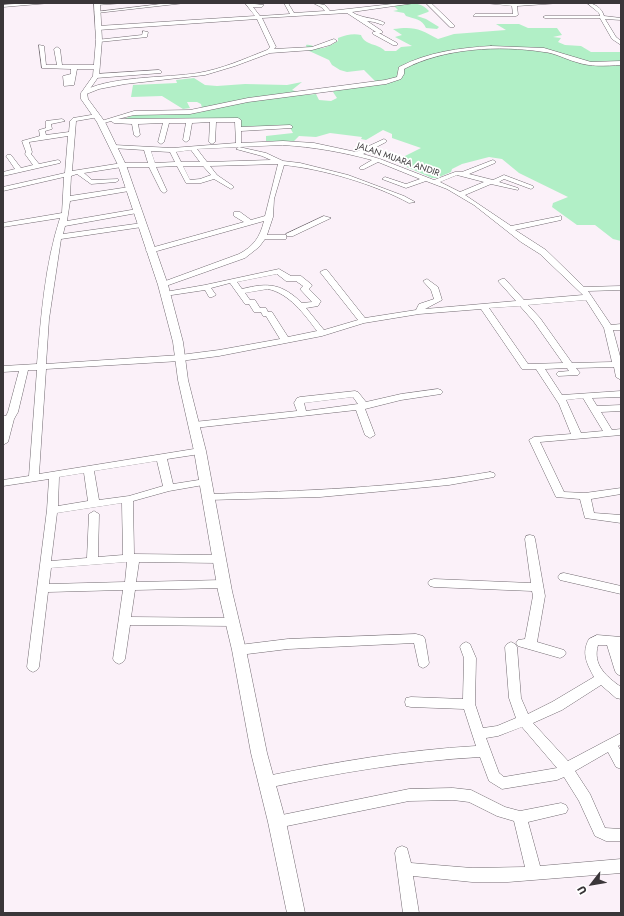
<!DOCTYPE html>
<style>
body{margin:0}
#map{position:relative;width:624px;height:916px;overflow:hidden;background:#fbf1f9;font-family:Jost,sans-serif}
canvas{display:block}
.frame{position:absolute;inset:0;border:4px solid #3a3639;pointer-events:none}
.north{position:absolute;left:572px;top:864px;width:40px;height:40px;-webkit-text-stroke:3px #fff;paint-order:stroke;rotate:239deg;font-size:11px;font-weight:700;line-height:16px;text-align:center;color:#3a3639}
.north::after{content:'';display:block;margin:auto;width:14px;height:18px;background:#3a3639;clip-path:polygon(50% 0,100% 100%,50% 72%,0 100%)}
</style>
<div id="map">
<canvas width="624" height="916"></canvas>
<div class="frame"></div>
<div class="north">U</div>
</div>
<script>
const ctx = document.querySelector('canvas').getContext('2d');
ctx.lineJoin = 'round';
function fillPath(path, color) { ctx.fillStyle = color; ctx.fill(path, 'evenodd'); }
function trace(path, color, width, dash) { ctx.strokeStyle = color; ctx.lineWidth = width; ctx.lineCap = dash ? 'butt' : 'round'; ctx.setLineDash(dash || []); ctx.stroke(path); }
function label(font, color, halo, rows, align = 'center') {
  ctx.font = font + ' Jost,sans-serif'; ctx.lineWidth = 3.5; ctx.setLineDash([]); ctx.textBaseline = 'middle'; ctx.strokeStyle = halo; ctx.fillStyle = color; for (const [text, x, y, turn = 0] of rows) {
    ctx.save(); ctx.translate(x, y); ctx.rotate((+turn || 0) * Math.PI / 180); ctx.textAlign = isNaN(turn) ? turn : align; if (halo) ctx.strokeText(text, 0, 0); ctx.fillText(text, 0, 0); ctx.restore();
  }
}
fillPath(new Path2D(`
 M391 3C404 3 420 0 429 11L428 12 417 16 426 19 439 27 437 29 426 28C422 19 415 19 406 16L404 13 393 11 398 10 394 6 383 7V5Z
 M496 24H519L528 28H557L562 35 553 37 561 38 558 42 565 45 581 46 591 52H621V241L613 239 595 225H577L552 207 553 203 568 197 519 173 502 159 489 157 462 164 452 169 451 172 437 178H432L402 165 406 160 403 157 421 148 392 138V134L383 130 366 140 361 139 362 137 330 133 316 137 299 136 294 141H266V136L293 133 289 126 241 128 239 118 123 120C139 109 183 113 203 112L201 104 197 102H187L190 108 183 109 162 96 131 97 133 85 177 83 176 80 194 78 205 85 217 86 245 84 287 85 302 82 292 90 306 95 316 94 319 100 331 101 337 98 333 92 334 91 378 84 364 70 347 72 340 70 332 65 329 60 307 50 306 45C312 44 314 48 319 48 325 49 333 44 338 41V38C346 35 353 33 361 35 365 46 378 43 385 51H396L401 47 412 46 395 37 402 35 393 29C415 26 420 29 438 39L454 34 506 30Z`), '#b1efc6');
const minor = new Path2D(`
 M27 3H50L3 7V5Z
 M95 3H124L97 5Z
 M169 3H185L97 13 95 12Z
 M245 3 264 5 262 7H253L260 16 290 14 284 3H288L294 13 325 11 321 7 313 3 325 5 330 11 401 3H415L352 12C362 19 374 17 385 23L383 25 374 22 367 21 382 31V33H379L397 43V45H393L373 34V32H376L347 13 262 18 276 47 274 49 312 47 334 39 337 41 330 45 312 50 270 53 235 66 205 75 125 84 99 89 84 95 81 93C103 76 168 78 198 73 222 69 244 59 267 50L270 47 257 19 98 30 95 28 98 26 255 16Z
 M426 3H431L454 25V27H450Z
 M485 3H560L517 6 518 15 516 16H473L475 14H513L512 6Z
 M587 3C594 3 602 8 604 16L621 18V20L605 19 616 37 621 41V45L612 39 600 18H545L543 17 545 16H600L599 13Z
 M143 31 148 32 147 37 99 42 96 40 142 35Z
 M39 45 44 46 46 65H57L54 49 57 47 60 49 62 65H97L100 67 97 69H77L74 85 64 86 63 76 71 74V69L42 68Z
 M491 46 544 48 591 62 621 61V65C606 66 590 67 576 62 565 59 555 53 544 52 499 45 444 48 404 69V74L401 79 386 84 248 102 190 114 134 115 118 119 238 118 241 120V127L290 125 292 126V128L241 131V143L283 141 314 143 356 152 384 139 387 141 386 142 363 154 380 159 434 180 455 172H462L493 160 496 162 495 163 469 174 493 180 504 175 533 186 534 187 531 189 504 179 499 182 518 188V190L491 184 465 195 511 226 561 216V220L515 230 546 250 584 287 621 286V290L588 291 611 325 621 324V330H613L621 360V380L616 377 614 367 576 368 580 373 578 375 558 376 556 374 558 372 569 371 567 368 545 369 562 395 621 391V397L592 398 597 406 621 405V411L601 412 612 430 621 429V435L540 442 564 492 585 493 621 488V494L591 499 594 513 621 515V523L585 518 580 499 556 497 529 440 534 437 571 434 559 404 536 369H522L481 309 419 314 364 323 322 336 219 356 180 361 46 369 39 474 200 448 205 451 200 454 167 459 173 484 205 479 209 480 210 482 209 484 169 491 133 501 134 554 219 555 223 556 225 559 223 562 219 563 139 562 136 582 223 580 227 581 229 584 227 587 223 588 135 590 131 617 232 618 236 619 238 622 236 625 232 626 130 625 125 659 123 662 119 664 115 662 113 659 123 590 48 592 39 667 37 670 33 672 29 670 27 667 47 510 49 479 3 486V480L29 476 37 370H28L18 412 14 419 8 442 3 445V416H6L8 412 19 371 3 372V366L37 364C41 316 45 264 60 218L3 227V223L62 213 64 177 3 191V187L65 173 68 136 29 142 32 152 31 154 39 164 58 160 60 161V163L3 176V172L15 169 6 156 7 155H11L21 168 33 165 25 154 26 152 22 141 40 136 39 130 46 128V121L62 119 65 121 51 124 52 129 45 131 46 135 69 132 70 121 73 118 97 114 99 115V117L76 121 72 171 122 163H148L144 150 112 148V146L114 145 172 148 236 143 235 122H216L215 142 212 144 209 142 210 122 192 123 189 140 186 142 183 140 186 123H169L164 142 161 144 158 142 163 123 138 124 140 135 137 137 134 135 132 124 114 123 111 121 101 124 98 122 134 111 190 110 248 98 385 80 397 77 399 67C428 52 459 48 491 46ZM283 145C314 147 342 152 372 160L360 167V169H364L378 162 420 179 406 184 385 177 382 179 406 188 426 181 447 189 474 205 521 242 540 254 583 295 524 300 505 279H502L498 281 516 301 425 309 442 300 438 287 427 279 423 281 431 290 434 299 419 304 416 310 365 318 327 270H324L320 272 358 320 324 330 306 308 318 306 321 301 309 289 312 286 311 284 301 276H291L279 269 205 285 165 292 161 294 165 296 205 290 209 297H212L216 295 211 288 230 283 245 304H249L254 312H261L263 316H266L280 339 219 350 180 355 46 364 49 319 61 239 142 227 146 225 142 223 63 234 65 226 137 213 141 211 137 209 67 221 70 201 129 191 132 189 129 187 70 196 71 176 77 174 91 184 116 182 119 180 118 179 92 180 84 173 122 167H149L161 191 164 193 167 191 156 167 177 166 186 183H201L214 179 231 189 234 187 233 186 217 175 210 166 278 164 265 216 251 220 240 212H234V216L244 222 147 249 146 251 150 253 264 221C260 237 254 246 239 254L160 283 159 285 163 287 245 258 259 247 265 239H286V235H267L273 217 274 199 284 165C323 169 374 184 409 203L415 202 404 196 348 175 300 163 283 161 266 153 239 147 236 149 262 156 271 160 207 162 197 149ZM191 150 200 162H181L176 152ZM151 151 170 152 175 162 155 163ZM183 166H203L211 175 200 179 190 180ZM457 175 484 182 460 192 440 182ZM277 274 286 281H296L303 286 300 289 312 302 302 303C282 284 269 282 242 289L237 282ZM268 289C289 293 305 315 317 331L288 337 272 312H268L266 308H260L255 300H250L245 293ZM586 300 604 328 612 362 572 363 540 318 528 305ZM520 306 534 322 563 363 528 364 489 308ZM583 398 603 431 581 433 566 400ZM157 461 163 486 129 496 99 500 94 471ZM84 473 88 501 58 506 59 477ZM122 503 123 555 98 557 99 514 94 511 89 514 87 558 51 561 57 513ZM127 562 125 582 49 584 51 568Z
 M159 70 161 71V73L96 78 93 76 96 74Z
 M324 216 331 218 293 236H287L286 234Z
 M438 389 441 390 443 392 441 394 401 400 365 409 375 435 370 438 365 435 356 410 194 428 189 425 194 422 297 411 294 403 297 398 300 397 355 391 358 392 366 402 401 394ZM353 397 358 404 306 411 304 403Z
 M490 472 494 473 495 475 494 477 449 485 320 497 208 500 203 497 208 494C302 491 397 488 490 472Z
 M530 535 534 536 535 539 545 596 537 642 564 650 566 653 564 656 560 658 518 646 516 643 518 640 525 639 533 596 532 591 434 587 430 586 428 583 430 580 434 579 531 583 525 539 526 536Z
 M564 573 621 586V594L560 580 558 577 560 574Z
 M416 634 423 636 425 639 429 663 427 666 423 668 419 666 414 643 288 649 239 655 235 653 233 650 235 647 239 645 288 639Z
 M597 635 621 637V647L620 646 621 676 617 674 615 671 607 645H598C592 665 607 677 621 687V699L616 698 601 685 562 710 533 723 568 761 621 733V744L618 746 621 751V769L616 767 608 752 575 771 590 794 605 828 621 829V841H606L595 836 579 801 564 777 557 780 502 789 489 781 480 757C408 761 337 773 267 788L262 786 260 782 262 778 267 776C336 762 405 750 476 746L464 709 411 707 406 706 405 702 406 698 411 697 463 699 464 658 460 647 462 644 466 642 470 644 476 658 475 704 483 728 497 726 516 718 509 698 505 647 507 644 511 642 515 644 517 647 521 698 528 714 552 702 594 677C587 664 581 653 589 639ZM522 727 557 768 504 777 499 773 486 738 498 736Z
 M453 788 471 790 505 807 520 811 561 803 566 805 568 809 566 813 528 822 540 866 621 859V873L508 882H472L413 876 419 913H403L395 853 397 848 402 846 407 848 411 863 472 868 525 867 514 821 497 816 469 802 453 800 409 801 277 828 272 826 270 822 272 818 277 816 409 789Z`);
const major = new Path2D(`
 M94 3H100L102 40 99 76 87 93 88 99 105 122 126 165 168 285 183 342 188 380 206 451 232 591 246 650 267 753 286 822 305 913H287L268 822 251 753 232 650 218 591 194 451 178 380 173 342 158 285 118 165 97 122 81 99V93L93 76 96 40Z`);
trace(minor, '#726a71', 1);
trace(major, '#726a71', 1);
fillPath(minor, '#fff');
fillPath(major, '#fff');
label('9px', '#3a3639', '#fff', [
 ["JALAN MUARA ANDIR",398,160,19]
]);
</script>
